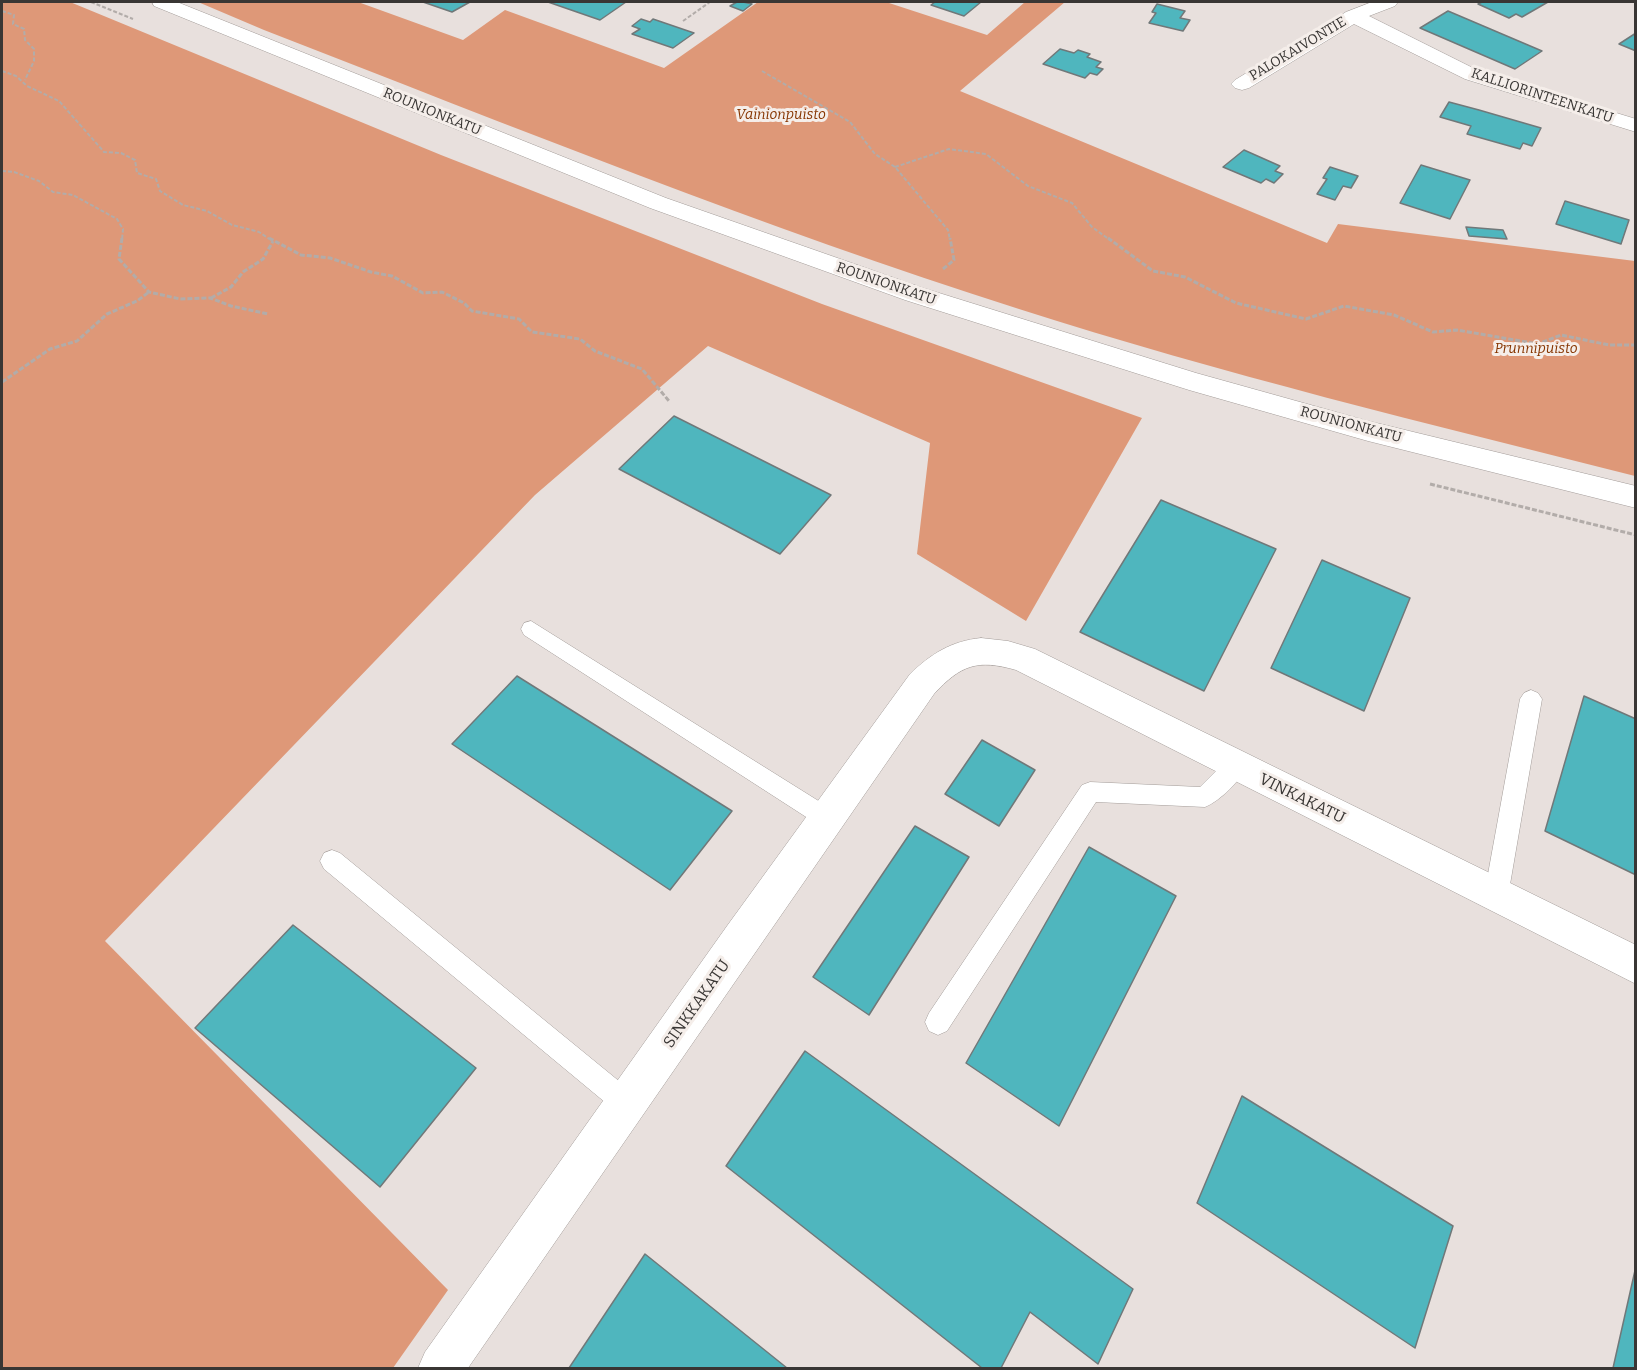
<!DOCTYPE html>
<style>
body{margin:0}
#map{position:relative;width:1637px;height:1370px;overflow:hidden;background:#e8e0dd;font-family:Bitter,serif}
canvas{display:block}
.frame{position:absolute;inset:0;border:3px solid #393634;pointer-events:none}
</style>
<div id="map">
<canvas width="1637" height="1370"></canvas>
<div class="frame"></div>
</div>
<script>
const ctx = document.querySelector('canvas').getContext('2d');
ctx.lineJoin = 'round';
function fillPath(path, color) { ctx.fillStyle = color; ctx.fill(path, 'evenodd'); }
function trace(path, color, width, dash) { ctx.strokeStyle = color; ctx.lineWidth = width; ctx.lineCap = dash ? 'butt' : 'round'; ctx.setLineDash(dash || []); ctx.stroke(path); }
function label(font, color, halo, rows, align = 'center') {
  ctx.font = font + ' Bitter,serif'; ctx.lineWidth = 6; ctx.setLineDash([]); ctx.textBaseline = 'middle'; ctx.strokeStyle = halo; ctx.fillStyle = color; for (const [text, x, y, turn = 0] of rows) {
    ctx.save(); ctx.translate(x, y); ctx.rotate((+turn || 0) * Math.PI / 180); ctx.textAlign = isNaN(turn) ? turn : align; if (halo) ctx.strokeText(text, 0, 0); ctx.fillText(text, 0, 0); ctx.restore();
  }
}
fillPath(new Path2D(`
 M2 2H70L441 155 822 304 1142 418 1026 621 917 554 930 443 708 346 535 495 105 941 448 1290 393 1368H2Z
 M198 2H358L463 40 505 10 664 68 758 2H886L987 35 1025 2H1065L960 91 1327 243 1338 224 1635 261V476C1429 424 1222 374 1019 309 764 228 514 127 264 30Z`), '#de9878');
const building = new Path2D(`
 M423 2H470L452 12Z
 M548 2H626L600 20Z
 M737 2H743L752 4 743 11 730 6Z
 M935 2H981L964 16 931 5Z
 M1482 2H1548L1522 17 1516 14 1509 18 1478 4Z
 M1157 4 1185 11 1180 18 1190 20 1183 31 1149 23 1156 13 1152 12Z
 M1448 11 1542 51 1515 69 1420 28Z
 M641 19 650 22 653 19 694 33 673 48 632 34 640 29 632 26Z
 M1636 33V51L1619 44Z
 M1060 49 1074 53 1078 50 1090 54 1087 57 1101 62 1096 67 1103 69 1097 75 1090 73 1085 78 1043 64Z
 M1449 102 1479 110 1541 128 1532 146 1523 143 1520 149 1467 134 1471 126 1440 117Z
 M1244 150 1280 166 1275 171 1283 174 1274 183 1266 179 1261 183 1223 167Z
 M1421 165 1470 180 1450 219 1400 203Z
 M1330 167 1358 176 1351 188 1343 186 1335 200 1317 194 1327 179 1323 178Z
 M1565 201 1629 220 1621 244 1556 224Z
 M1466 227 1503 230 1507 239 1469 236Z
 M674 416 831 495 780 554 619 469Z
 M1161 500 1276 549 1204 691 1080 632Z
 M1322 560 1410 598 1364 711 1271 668Z
 M517 676 732 811 670 890 452 744Z
 M1584 696 1636 719V875L1545 831Z
 M982 740 1035 770 999 826 945 794Z
 M915 826 969 857 869 1015 813 977Z
 M1089 847 1176 896 1059 1126 966 1063Z
 M293 925 476 1068 380 1187 195 1028Z
 M805 1051 1133 1289 1098 1364 1030 1312 1001 1368H982L726 1166Z
 M1242 1096 1453 1226 1415 1348 1197 1203Z
 M645 1254 787 1368H569Z
 M1636 1266V1368H1613Z`);
fillPath(building, '#4fb6be');
trace(building, '#707879', 1.5);
const lane = new Path2D(`
 M531 621 833 810 836 817 833 824 825 827 817 824 524 635 521 629 524 623Z
 M1531 690 1538 693 1542 699 1508 896 1504 904 1496 907 1488 904 1484 896 1520 699 1524 693Z
 M1236 756 1244 759 1247 766C1240 781 1220 801 1205 807L1096 802 947 1031 938 1035 929 1031 925 1022 929 1013 1082 785 1090 782 1200 787 1228 759Z
 M332 850 340 853 636 1095 640 1104 636 1113 627 1117 618 1113 324 869 320 861 324 853Z`);
const street = new Path2D(`
 M1372 2H1398L1395 6 1369 16 1479 71 1636 119V132L1465 79 1354 24 1249 88 1242 90 1235 88 1231 84 1235 80 1346 12Z
 M981 638 1008 641 1035 649 1636 945V984L1016 670C977 659 961 665 934 694L468 1368H418L425 1352 727 926 910 674C931 654 951 641 981 638Z`);
const secondary = new Path2D(`
 M152 2H177L666 198 923 288 1196 373 1368 421 1636 486V508L1368 441 1189 390 905 300 650 208 154 6Z`);
trace(lane, '#a39c99', 1);
trace(street, '#a39c99', 1);
trace(secondary, '#a39c99', 1);
trace(new Path2D(`
 M91 2 133 19
 M2 11 14 15 13 24 24 29 25 40 34 49V61L25 80
 M683 21 710 2
 M2 71 16 76 27 86 59 101 104 152 121 153 135 160 137 173 156 179 160 191 183 205 207 211 232 225 259 232 271 240
 M762 71 850 122 875 154 895 167 948 230 950 240
 M895 167 949 149 986 154 1028 186 1072 203 1092 227 1110 240
 M2 171 14 172 39 181 53 192 73 195 117 219 123 229 122 240`), '#b2aca9', 2, [4, 2]);
trace(new Path2D(`
 M122 238 119 259 149 292 180 299 210 298 231 306 268 314
 M269 238 301 255 330 258 371 272 392 276 423 293 442 292 464 303 472 311 519 319 532 332 580 339 595 351 642 369 669 401
 M1108 238 1153 271 1185 277 1236 303 1306 319 1344 306 1394 315 1433 332 1457 330 1538 344 1561 335 1609 345H1636
 M943 269 954 260 950 238
 M211 298 231 287 243 272 263 259 273 241
 M2 382 50 349 77 341 107 314 137 301 149 292
 M1430 484 1636 535`), '#b2aca9', 3, [5, 2]);
fillPath(lane, '#fff');
fillPath(street, '#fff');
fillPath(secondary, '#fff');
label('14px', '#393634', '#f5eeea', [
 ["PALOKAIVONTIE",1298,49,-31],
 ["KALLIORINTEENKATU",1542,96,18],
 ["ROUNIONKATU",432,112,22],
 ["ROUNIONKATU",886,284,19],
 ["ROUNIONKATU",1351,425,15]
]);
label('italic 14px', '#863500', '#f5eeea', [
 ["Vainionpuisto",781,115],
 ["Prunnipuisto",1536,349]
]);
label('16px', '#393634', '#f5eeea', [
 ["VINKAKATU",1302,799,26],
 ["SINKKAKATU",697,1004,-55]
]);
</script>
